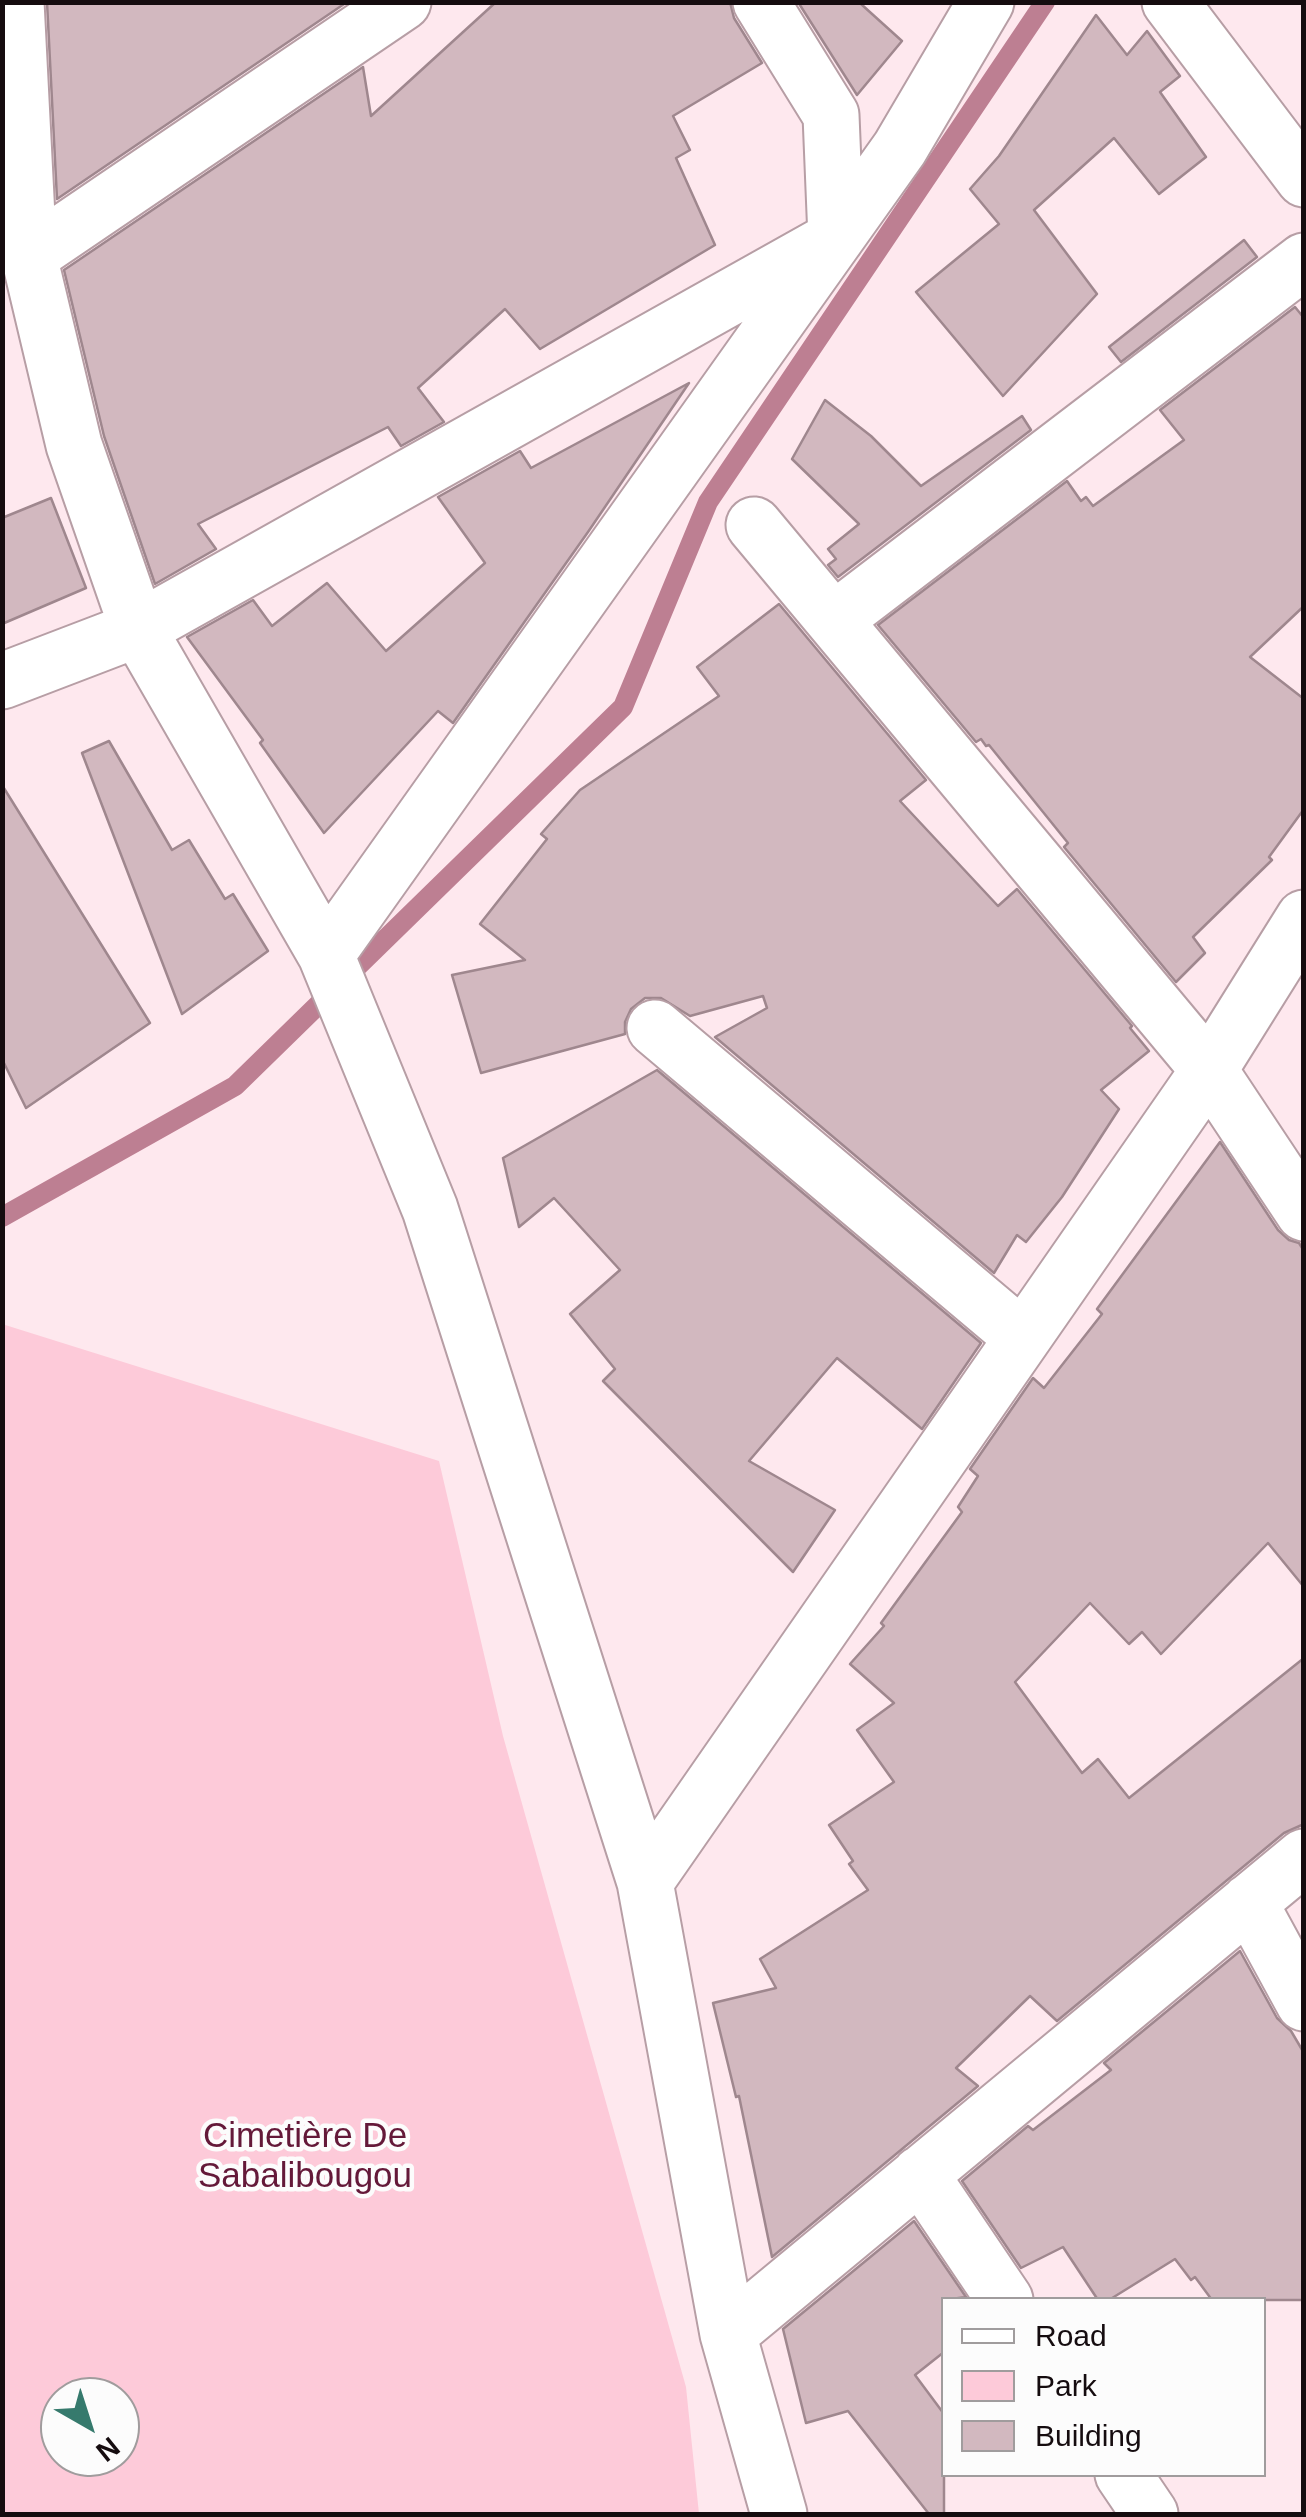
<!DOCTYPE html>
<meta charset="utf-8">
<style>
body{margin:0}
#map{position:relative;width:1306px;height:2517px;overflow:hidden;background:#fee8ee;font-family:Helvetica,sans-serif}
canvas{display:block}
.frame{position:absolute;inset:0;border:5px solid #150c0f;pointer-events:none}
.legend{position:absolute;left:941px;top:2297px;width:325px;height:180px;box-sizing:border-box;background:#fcfcfc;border:2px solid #a09c9d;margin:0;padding:12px 18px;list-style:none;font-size:30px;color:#150c0f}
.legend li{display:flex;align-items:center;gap:20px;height:50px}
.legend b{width:50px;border:2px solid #a09c9d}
.north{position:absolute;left:40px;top:2377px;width:100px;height:100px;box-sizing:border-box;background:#fcfcfc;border:2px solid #a09c9d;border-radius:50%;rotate:141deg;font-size:28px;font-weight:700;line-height:40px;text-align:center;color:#150c0f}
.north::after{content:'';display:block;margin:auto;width:35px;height:45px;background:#367a6d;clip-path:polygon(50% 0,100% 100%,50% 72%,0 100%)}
</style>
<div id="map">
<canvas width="1306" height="2517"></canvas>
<div class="frame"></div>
<ul class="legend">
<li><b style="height:12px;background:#fff"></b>Road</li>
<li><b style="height:28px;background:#fdcad9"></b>Park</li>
<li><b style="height:28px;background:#d2b8bf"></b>Building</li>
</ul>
<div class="north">N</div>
</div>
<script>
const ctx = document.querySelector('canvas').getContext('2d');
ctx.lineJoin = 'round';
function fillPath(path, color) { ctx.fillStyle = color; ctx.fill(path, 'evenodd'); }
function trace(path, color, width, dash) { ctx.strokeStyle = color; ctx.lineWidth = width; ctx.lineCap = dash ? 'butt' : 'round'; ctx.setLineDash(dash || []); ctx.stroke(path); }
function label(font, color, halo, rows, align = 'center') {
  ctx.font = font + ' Helvetica,sans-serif'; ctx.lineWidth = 9; ctx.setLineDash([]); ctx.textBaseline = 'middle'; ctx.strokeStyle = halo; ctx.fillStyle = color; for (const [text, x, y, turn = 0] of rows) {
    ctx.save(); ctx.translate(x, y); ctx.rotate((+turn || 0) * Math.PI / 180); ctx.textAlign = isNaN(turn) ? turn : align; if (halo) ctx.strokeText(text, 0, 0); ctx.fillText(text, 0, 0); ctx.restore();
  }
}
fillPath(new Path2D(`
 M2 1324 439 1461 503 1736 686 2387 699 2514H3ZM60 2397H120V2457H60Z`), '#fdcad9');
trace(new Path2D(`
 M2 1217 235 1086 623 707 708 502 1045 2`), '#bd7f92', 20);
const building = new Path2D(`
 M47 2H347L57 199Z
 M496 2H730L734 18 762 63 673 116 690 150 676 158 715 245 540 349 505 309 418 388 444 422 401 446 388 427 198 524 216 549 155 584 104 436 64 270 363 67 371 116Z
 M798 2H864L861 4 902 41 857 95Z
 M1096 15 1127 55 1147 31 1180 76 1160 92 1206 157 1159 194 1114 138 1034 210 1097 294 1003 396 916 292 999 224 970 189 999 156Z
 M1244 240 1257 257 1121 362 1109 347Z
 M1295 307 1304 318V606L1250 657 1304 699V809L1269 857 1272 860 1193 937 1205 953 1176 982 1064 847 1068 843 989 745 986 746 981 739 976 742 878 625 1067 481 1081 501 1086 497 1093 506 1184 440 1160 410Z
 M689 383 588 532 453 723 438 711 324 833 260 743 263 740 187 637 253 600 272 626 327 583 386 651 485 563 438 497 520 451 531 468Z
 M825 400 871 436 921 486 1022 416 1031 430 838 577 828 565 836 559 828 549 859 524 792 459Z
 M51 498 86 588 2 624V518Z
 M779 604 926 780 900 801 998 906 1017 889 1132 1026 1130 1028 1149 1051 1101 1090 1119 1109 1062 1197 1026 1242 1017 1235 994 1273 715 1037 767 1008 763 996 690 1016 661 998H645L631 1009 625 1022V1034L481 1073 452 975 525 960 480 924 547 839 541 834 580 790 719 696 697 667Z
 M109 741 172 850 189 840 225 899 233 894 268 951 182 1014 82 753Z
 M2 785 150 1023 26 1108 2 1059Z
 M657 1070 981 1343 922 1429 837 1358 749 1461 835 1510 793 1572 603 1381 615 1369 570 1314 620 1270 554 1198 519 1227 503 1158Z
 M1220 1142 1278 1230 1289 1240 1299 1243 1304 1251V1587L1268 1543 1161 1654 1142 1632 1129 1644 1090 1603 1015 1682 1082 1773 1098 1759 1129 1798 1304 1658V1824L1284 1833 1057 2021 1030 1996 956 2068 978 2086 772 2257 739 2096 736 2097 713 2003 776 1988 760 1959 868 1890 849 1864 853 1861 829 1825 894 1782 857 1730 894 1703 850 1664 884 1626 881 1623 962 1512 958 1507 978 1476 970 1469 1033 1378 1044 1388 1102 1314 1097 1309Z
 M1240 1951 1277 2018 1291 2031 1304 2053V2300H1212L1195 2277 1191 2280 1175 2259 1109 2300H1098L1063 2247 1021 2268 962 2181 1028 2126 1033 2130 1111 2070 1104 2063Z
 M914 2221 966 2297 944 2300V2352L915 2375 944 2414V2514H929L848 2411 806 2423 783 2329Z`);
fillPath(building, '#d2b8bf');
trace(building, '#9f878e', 2.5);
const street = new Path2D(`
 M16 2 29 256 74 445 138 629 326 955 430 1209 645 1882 728 2334 779 2514
 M1170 2 1304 179
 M29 256 403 2
 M754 525 1209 1070 1304 1213
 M834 620 1304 261
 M2 681 138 629 836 238 831 115 761 2
 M326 955 900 148 986 2
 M655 1028 1023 1338
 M645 1882 1209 1070 1304 918
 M1249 1902 1304 2003
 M920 2174 1005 2300
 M728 2334 1304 1857
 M1123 2474 1150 2514`);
trace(street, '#b79ea5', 59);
trace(street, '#fff', 55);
label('35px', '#641939', '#fcfcfc', [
 ["Cimetière De",305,2137],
 ["Sabalibougou",305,2177]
]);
</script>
